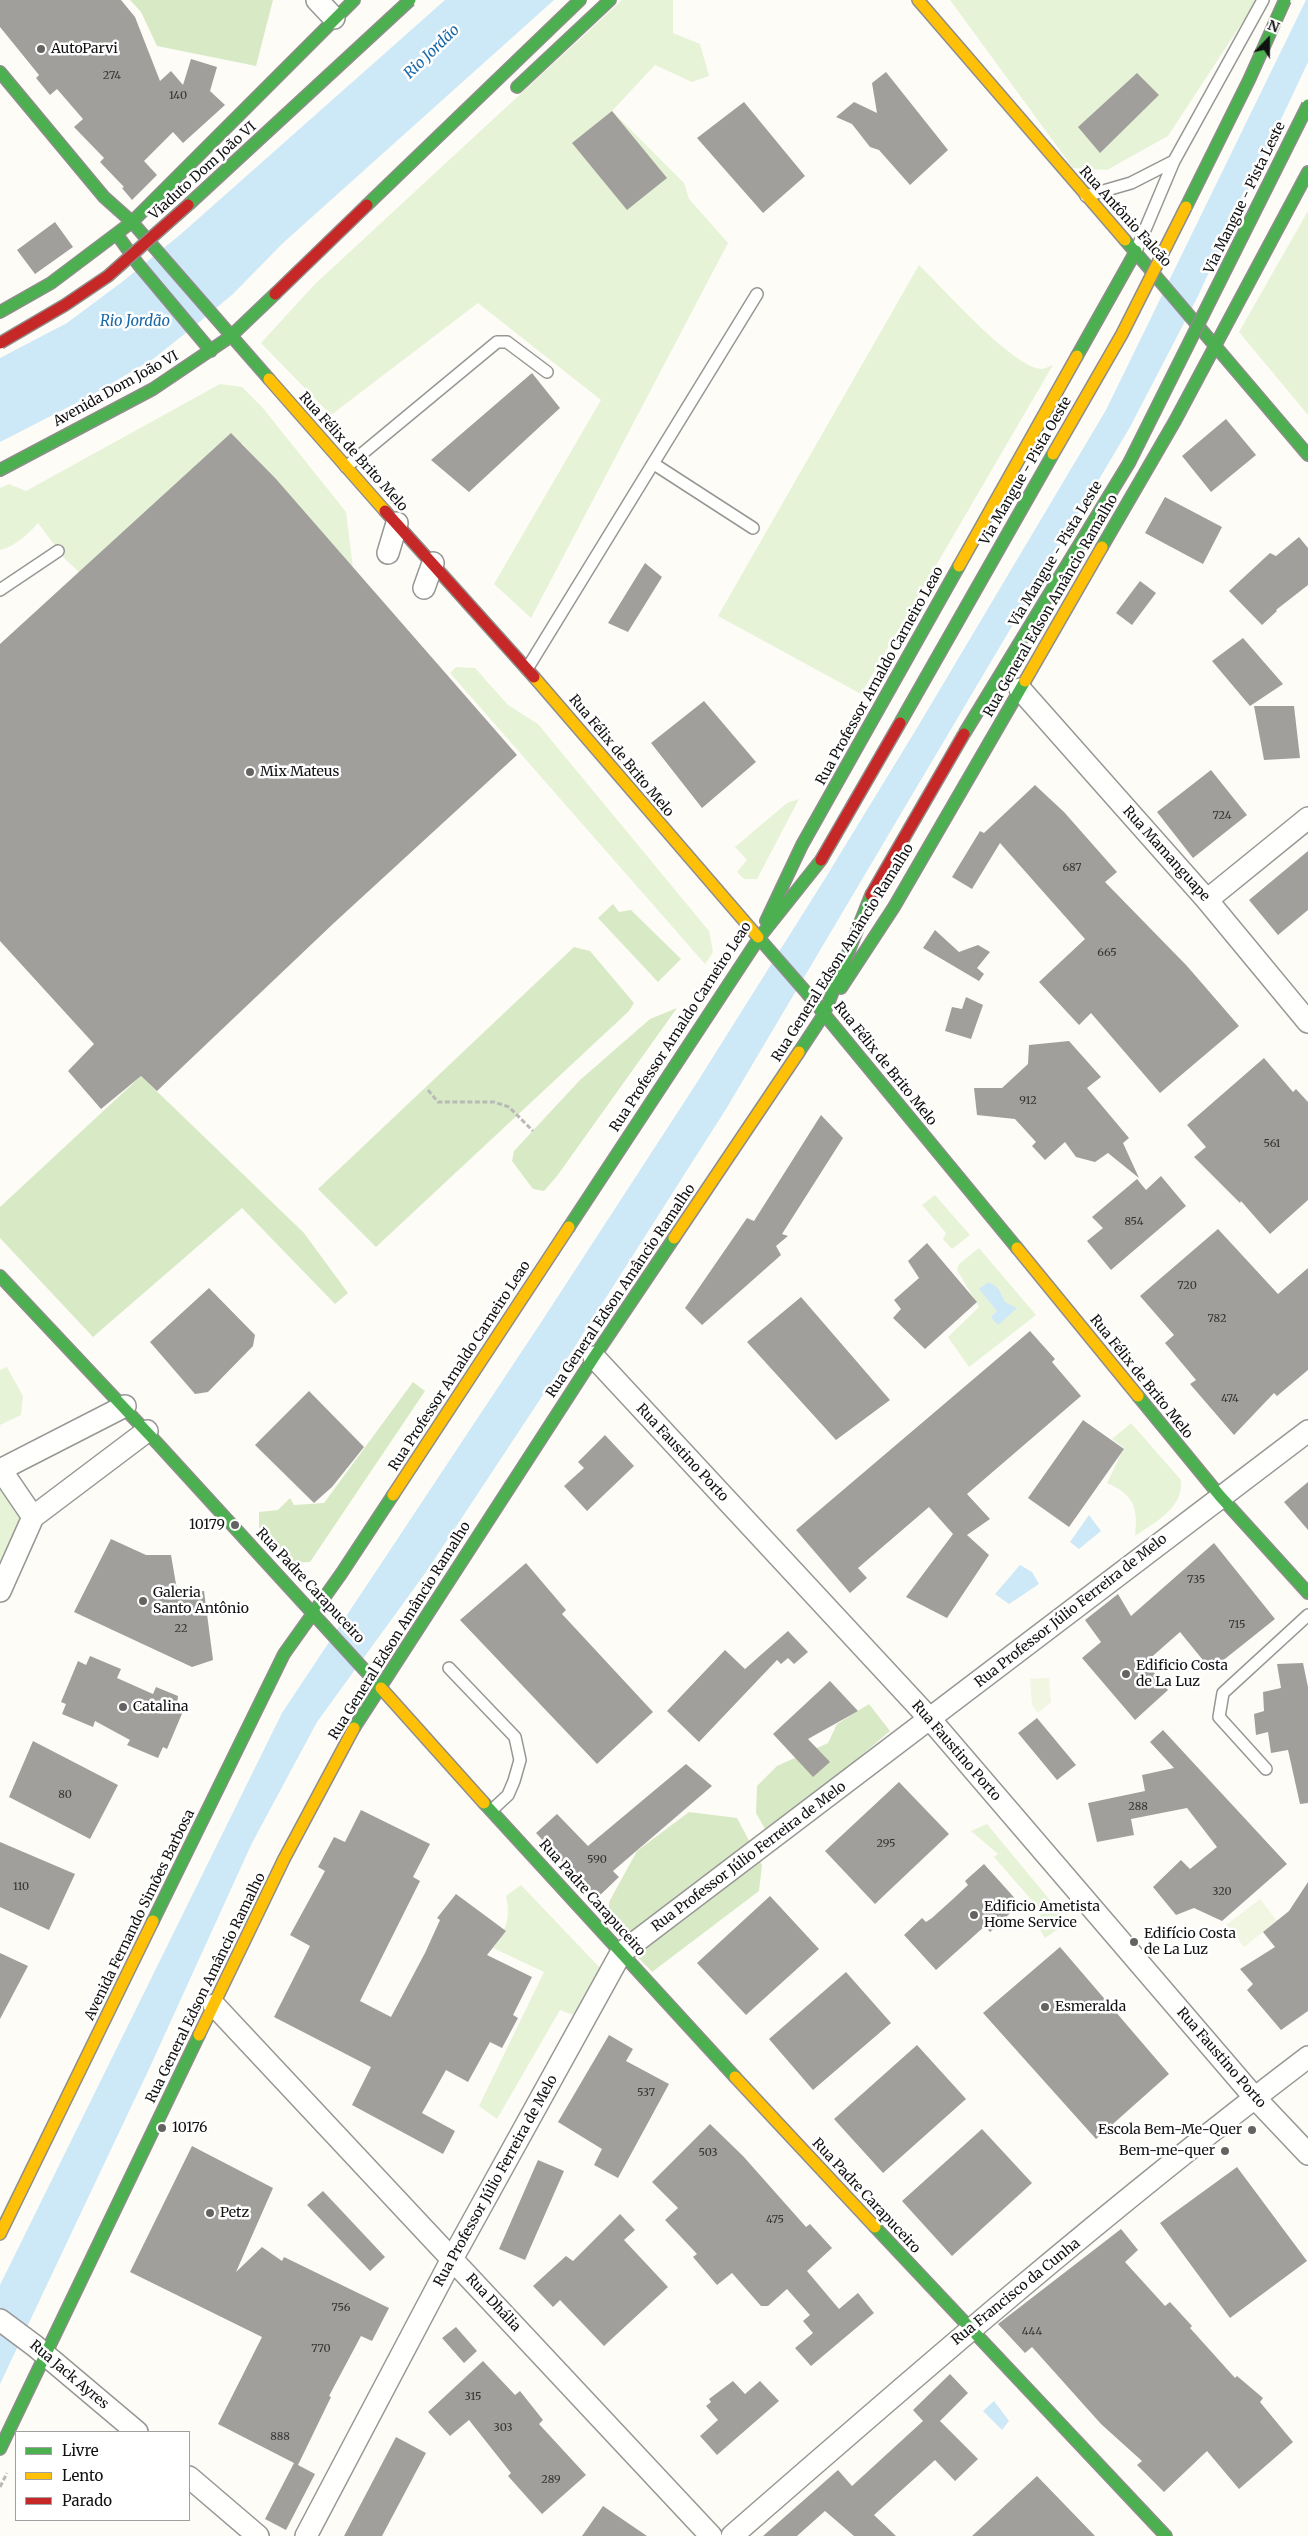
<!DOCTYPE html>
<meta charset="utf-8">
<style>
body{margin:0}
#map{position:relative;width:1308px;height:2536px;overflow:hidden;background:#fdfcf7;font-family:Merriweather,serif}
canvas{display:block}
.legend{position:absolute;left:15px;top:2431px;width:175px;height:90px;box-sizing:border-box;background:#fff;border:1px solid #a0a0a0;margin:0;padding:6px 9px;list-style:none;font-size:15px;color:#111}
.legend li{display:flex;align-items:center;gap:10px;height:25px}
.legend b{width:25px;border:1px solid #a0a0a0}
.north{position:absolute;left:1243px;top:15px;width:50px;height:50px;-webkit-text-stroke:4px #fff;paint-order:stroke;rotate:22deg;font-size:14px;font-weight:700;line-height:20px;text-align:center;color:#111}
.north::after{content:'';display:block;margin:auto;width:18px;height:22px;background:#111;clip-path:polygon(50% 0,100% 100%,50% 72%,0 100%)}
</style>
<div id="map">
<canvas width="1308" height="2536"></canvas>
<ul class="legend">
<li><b style="height:6px;background:#4caf50"></b>Livre</li>
<li><b style="height:6px;background:#ffc107"></b>Lento</li>
<li><b style="height:6px;background:#c62828"></b>Parado</li>
</ul>
<div class="north">N</div>
</div>
<script>
const ctx = document.querySelector('canvas').getContext('2d');
ctx.lineJoin = 'round';
function fillPath(path, color) { ctx.fillStyle = color; ctx.fill(path, 'evenodd'); }
function trace(path, color, width, dash) { ctx.strokeStyle = color; ctx.lineWidth = width; ctx.lineCap = dash ? 'butt' : 'round'; ctx.setLineDash(dash || []); ctx.stroke(path); }
function label(font, color, halo, rows, align = 'center') {
  ctx.font = font + ' Merriweather,serif'; ctx.lineWidth = 5; ctx.setLineDash([]); ctx.textBaseline = 'middle'; ctx.strokeStyle = halo; ctx.fillStyle = color; for (const [text, x, y, turn = 0] of rows) {
    ctx.save(); ctx.translate(x, y); ctx.rotate((+turn || 0) * Math.PI / 180); ctx.textAlign = isNaN(turn) ? turn : align; if (halo) ctx.strokeText(text, 0, 0); ctx.fillText(text, 0, 0); ctx.restore();
  }
}
fillPath(new Path2D(`
 M622 0H673V33L700 44 709 76 692 82 655 65 612 111 684 183 689 199 728 243 531 618 494 584 601 400 478 303 331 415 261 343 314 285Z
 M950 0H1257L1168 136 1107 170 1073 168Z
 M1308 211V415L1239 332Z
 M919 265C941 286 1014 369 1042 369 1045 369 1049 366 1053 365L861 694 718 616Z
 M220 384 242 387 262 407 346 512 353 568 242 443 80 573 66 560 38 523C27 535 16 546 0 550V488L9 484 26 491Z
 M456 667 475 668 508 705 538 724 709 931 713 952 705 964 450 673Z
 M799 799 757 879H744L737 872 747 860 735 847 787 803Z
 M935 1195 970 1235 952 1249 943 1239 946 1233 922 1205Z
 M979 1248 1036 1315 969 1367 948 1337 979 1307 957 1270 959 1264Z
 M7 1367 23 1396 21 1415 0 1425V1370Z
 M1131 1423 1181 1480C1184 1508 1155 1522 1135 1536 1138 1507 1134 1495 1107 1483L1124 1448 1112 1439Z
 M0 1485 24 1519 0 1571Z
 M987 1824 1068 1922 1045 1938 1036 1923 1042 1912 994 1857 998 1854 971 1831Z
 M521 1885 603 1971 576 2016 560 2010 497 2119 479 2106 544 1972 493 1948C506 1930 511 1918 506 1896Z`), '#e7f3d7');
fillPath(new Path2D(`
 M130 0H273L256 66 157 46 141 12Z
 M613 904 619 912 631 910 681 959 658 982 598 918Z
 M574 947 590 951 634 1003 629 1011 376 1247 318 1189Z
 M677 1008 557 1176 544 1191 533 1189 512 1161 514 1151 580 1080 650 1019Z
 M141 1076 304 1233 348 1293 335 1304 242 1208 93 1337 0 1238V1207Z
 M413 1382 425 1391 310 1562 292 1563 259 1528V1512L278 1510 290 1498 294 1505 324 1503Z
 M869 1704 890 1731 774 1830 765 1829 756 1813 757 1786 777 1766 828 1743 837 1724Z
 M689 1812 737 1818 762 1865 759 1891 652 1972 609 1927V1902L637 1851Z`), '#d8eac5');
fillPath(new Path2D(`
 M1049 1678 1051 1702 1038 1713 1032 1705 1030 1679Z
 M1260 1899 1277 1921 1244 1947 1226 1925Z`), '#f0f6e1');
fillPath(new Path2D(`
 M445 0H554L283 243 233 294 197 324 153 359 90 396 0 442V358L67 323 122 282 181 234Z
 M1306 0H1308V62L1196 300 1130 427 726 1109 572 1351 426 1572 317 1722 252 1843 149 2069 0 2384V2285L282 1713 540 1324 696 1084 826 877 917 728 1106 410Z
 M989 1282 998 1288 1005 1302 1017 1308 998 1325 991 1317 997 1311 979 1289Z
 M1089 1515 1101 1531 1079 1549 1070 1542Z
 M1020 1565 1032 1572 1039 1584 1009 1604 995 1594Z
 M994 2401 1009 2421 1002 2430 983 2411Z`), '#cde8f7');
fillPath(new Path2D(`
 M0 0H121L135 17 160 81 171 71 183 85 191 59 217 67 210 91 225 105 183 143 173 132 144 161 157 175 132 200 122 188 124 187 100 162 104 158 74 127 83 119 57 89 50 95 36 78 39 75 0 27Z
 M886 72 948 150 910 185 879 150 870 147 852 124 836 117 854 102 877 113 872 83Z
 M1137 73 1159 95 1100 153 1078 127Z
 M744 102 805 176 763 213 697 138Z
 M612 111 667 178 627 210 572 143Z
 M55 222 73 247 35 274 17 250Z
 M532 373 560 408 469 492 431 460Z
 M1226 419 1256 455 1211 492 1182 456Z
 M231 433 276 479 517 755 335 922 157 1091 141 1076 101 1109 68 1071 94 1044 0 941V644Z
 M1165 497 1222 527 1203 564 1145 533Z
 M1299 537 1308 548V585L1276 610 1277 611 1262 625 1229 591 1270 553 1276 556Z
 M645 563 662 577 628 632 608 623Z
 M1140 581 1156 593 1132 625 1116 613Z
 M1243 638 1283 684 1250 706 1212 661Z
 M704 701 756 762 702 808 651 743Z
 M1254 706H1294L1300 758 1264 760Z
 M1211 770 1247 815 1193 858 1157 812Z
 M1035 785 1064 812 1117 872 1105 882 1187 966 1239 1026 1160 1093 1091 1013 1079 1025 1039 982 1085 939 1000 843 972 889 952 877 980 831 984 833Z
 M1308 851V910L1278 935 1249 900Z
 M935 930 959 952 978 945 990 952 977 968 984 974 979 981 923 948Z
 M966 997 983 1005 971 1039 945 1031 952 1007 962 1009Z
 M1069 1041 1101 1077 1087 1088 1129 1138 1123 1143 1139 1178 1108 1153 1095 1162 1076 1157 1065 1142 1045 1160 1032 1146 1036 1142 1015 1119 977 1115 974 1088H1002L1028 1064 1029 1045Z
 M1264 1058 1293 1092 1296 1089 1308 1102V1200L1270 1234 1241 1201 1240 1203 1194 1157 1206 1147 1187 1125Z
 M821 1115 843 1138 782 1234 788 1236 776 1246 781 1255 702 1325 685 1308 747 1218 754 1221Z
 M1161 1176 1186 1206 1111 1270 1087 1241 1103 1228 1092 1217 1137 1179 1146 1190Z
 M1218 1229 1278 1294 1308 1268V1370L1277 1396 1274 1393 1234 1435 1190 1384 1196 1380 1165 1343 1174 1335 1140 1296Z
 M927 1243 977 1302 925 1349 893 1318 901 1309 894 1300 919 1278 908 1261Z
 M209 1288 255 1335 253 1346 208 1392 195 1394 150 1342Z
 M801 1297 890 1400 836 1440 747 1342Z
 M1030 1331 1055 1359 1052 1362 1081 1396 967 1494 990 1519 967 1535 989 1555 947 1618 906 1597 953 1534 929 1507 858 1568 867 1578 850 1593 796 1530Z
 M309 1391 364 1447 332 1487 314 1503 255 1445Z
 M1083 1420 1124 1449 1069 1527 1028 1498Z
 M605 1435 634 1466 587 1511 564 1486 584 1468 578 1462Z
 M1308 1482V1530L1284 1502Z
 M111 1539 146 1555H171L177 1590 204 1591 213 1660 192 1667 74 1612Z
 M1214 1543 1275 1619 1211 1670 1180 1632 1146 1662 1168 1690 1135 1720 1082 1658 1101 1642 1085 1620 1118 1594 1131 1616Z
 M526 1563 566 1610 562 1614 653 1712 597 1764 460 1620Z
 M788 1631 808 1652 794 1664 788 1658 781 1664 777 1660 699 1742 667 1711 725 1650 745 1669Z
 M90 1656 121 1669 117 1678 153 1694 156 1687 178 1696 177 1705 184 1709 167 1749 163 1747 158 1758 127 1745 130 1740 95 1721 93 1727 62 1714 66 1704 61 1702 78 1661 86 1665Z
 M1303 1663 1308 1687V1803L1300 1804 1288 1750 1271 1753 1268 1732 1256 1735 1254 1714 1264 1711 1263 1692 1281 1688 1277 1664Z
 M830 1681 858 1711 808 1739 830 1762 813 1777 773 1734Z
 M1037 1718 1076 1765 1057 1780 1018 1733Z
 M1163 1730 1287 1864 1222 1921 1194 1908 1176 1915 1153 1887 1181 1860 1190 1869 1217 1847 1187 1808 1131 1819 1134 1835 1097 1842 1088 1803 1145 1791 1142 1775 1174 1768 1150 1742Z
 M33 1741 118 1785 90 1839 9 1797Z
 M686 1764 712 1786 613 1871 619 1877 596 1899 536 1833 557 1814 588 1846Z
 M899 1782 949 1834 875 1904 825 1851Z
 M361 1810 430 1844 413 1877 420 1881 360 2001 391 2017 425 1953 440 1920 437 1918 456 1894 506 1931 487 1955 532 1977 513 2015 518 2018 502 2048 490 2042 468 2082 446 2070 422 2113 455 2131 443 2154 352 2105 371 2067 274 2017 310 1946 290 1935 325 1871 318 1867 334 1837 345 1842Z
 M0 1842 75 1874 49 1930 0 1907Z
 M984 1864 1020 1904 990 1932 985 1926 936 1970 904 1935 922 1918 926 1922 932 1918 953 1899 968 1885 965 1881Z
 M1308 1882V2011L1281 2030 1247 1990 1253 1984 1240 1969 1275 1947 1263 1932 1289 1911Z
 M770 1896 819 1949 746 2015 697 1963Z
 M1060 1947 1169 2074 1096 2139 983 2013Z
 M0 1953 28 1966 0 2019Z
 M846 1972 891 2023 813 2090 769 2039Z
 M609 2035 633 2049 626 2061 669 2084 618 2178 594 2165 602 2149 558 2122Z
 M917 2045 966 2099 883 2173 834 2119Z
 M710 2124 743 2156 806 2227 810 2224 832 2248 807 2271 839 2309 858 2293 874 2313 811 2366 795 2348 813 2333 803 2321 810 2315 787 2289 768 2306H761L732 2273 717 2285 693 2257 697 2254 665 2220 678 2208 652 2182Z
 M982 2129 1032 2183 952 2256 902 2201Z
 M192 2146 273 2188 236 2272 262 2247 282 2261 284 2257 389 2308 372 2341 361 2336 329 2396 331 2397 298 2465 315 2474 286 2530 265 2519 294 2463 218 2424 262 2337 130 2272Z
 M538 2160 564 2171 525 2260 499 2249Z
 M1237 2167 1307 2261 1230 2318 1160 2223Z
 M323 2191 385 2257 370 2271 307 2205Z
 M620 2214 635 2230 624 2240 668 2287 604 2346 560 2300 553 2307 533 2286 566 2256 573 2261Z
 M1121 2229 1138 2250 1125 2262 1165 2306 1170 2302 1192 2326 1190 2328 1235 2378 1237 2376 1263 2398 1260 2402 1293 2442 1239 2489 1207 2451 1164 2492 1137 2465 1142 2461 1101 2424 1032 2347 1025 2353 998 2324Z
 M456 2327 477 2351 464 2363 442 2338Z
 M483 2361 515 2395 520 2391 543 2420 539 2424 586 2475 542 2514 508 2476 511 2473 469 2420 450 2436 428 2412Z
 M950 2374 968 2393 940 2421 978 2459 955 2481 935 2460 874 2515 896 2536H854L825 2511 797 2536H763L838 2470 852 2486 923 2421 913 2410Z
 M733 2381 745 2394 760 2381 779 2401 717 2455 700 2436 718 2420 706 2406 711 2402 709 2399Z
 M396 2437 426 2453 382 2536H344Z
 M1037 2476 1095 2536H972Z
 M603 2506 647 2536H582Z`), '#a19f9c');
const lane = new Path2D(`
 M1086 196 1131 183 1174 161
 M1136 251 1174 161 1263 0
 M654 464 753 528
 M346 467 497 342H507L547 372
 M0 590 58 551
 M527 669 757 294
 M449 1668 515 1737 520 1760 514 1781 508 1795 493 1809
 M1266 1769 1219 1717 1223 1693 1308 1615`);
const street = new Path2D(`
 M317 0 334 18
 M388 553 397 523
 M424 588 433 563
 M1020 689 1207 900 1308 1022
 M1207 900 1308 818
 M594 1357 930 1719 1255 2098 1308 2154
 M0 1470 125 1406
 M1 1470 33 1517
 M0 1591 33 1517 147 1431
 M214 2005 711 2536
 M0 2320 35 2346 137 2432
 M189 2477 258 2536
 M306 2536 452 2259 621 1953 1308 1431
 M732 2536C920 2372 1109 2208 1308 2057`);
const fast = new Path2D(`
 M0 72 104 197 132 222 269 379
 M517 87 610 0
 M367 205 580 0
 M118 236 138 264 211 351
 M1125 240 1308 455
 M0 312 51 283 132 222 354 0
 M1077 356 1136 251
 M0 470 153 389 230 337 275 294
 M1102 547 1175 421 1308 172
 M766 921 802 845 959 566
 M758 937 806 992 1017 1248
 M841 988 894 907 1025 681
 M799 1052 824 1014 871 895
 M569 1227 759 938 821 860
 M0 1276 158 1444 381 1688
 M1138 1396 1220 1496 1308 1593
 M354 1728 594 1357 674 1238
 M484 1803 735 2077
 M153 1921 284 1654 341 1574 393 1495
 M875 2227 1166 2536
 M0 2449 199 2035`);
const slow = new Path2D(`
 M918 0 1125 240
 M269 379 385 511
 M959 566 1077 356
 M534 677 758 937
 M1025 681 1102 547
 M674 1238 799 1052
 M1017 1248 1138 1396
 M393 1495 569 1227
 M381 1688 484 1803
 M199 2035 284 1859 354 1728
 M735 2077 875 2227
 M0 2234 153 1921`);
const jam = new Path2D(`
 M275 294 367 205
 M385 511 534 677`);
trace(lane, '#979795', 14);
trace(street, '#979795', 24);
trace(fast, '#8e8d8b', 14);
trace(slow, '#8e8d8b', 14);
trace(jam, '#8e8d8b', 14);
trace(new Path2D(`
 M428 1090 438 1102H494L509 1107 533 1131
 M0 2487 7 2473`), '#b9b9b8', 3, [5, 2.5]);
trace(lane, '#fffffe', 11);
trace(street, '#fffffe', 21);
trace(fast, '#4caf50', 11);
trace(slow, '#ffc107', 11);
trace(jam, '#c62828', 11);
const fastBridge = new Path2D(`
 M188 205 410 0
 M1186 207 1249 80 1285 0
 M900 723 1053 454
 M964 734 1129 463 1308 105`);
const slowBridge = new Path2D(`
 M1053 454 1122 334 1186 207`);
const jamBridge = new Path2D(`
 M0 343 65 305 108 276 188 205
 M821 860 900 723
 M871 895 964 734`);
trace(fastBridge, '#8e8d8b', 14, []);
trace(slowBridge, '#8e8d8b', 14, []);
trace(jamBridge, '#8e8d8b', 14, []);
trace(fastBridge, '#4caf50', 11);
trace(slowBridge, '#ffc107', 11);
trace(jamBridge, '#c62828', 11);
for (const [x, y, r, color] of [
 [41,49,5,"#646362"],
 [250,772,5,"#646362"],
 [235,1525,5,"#646362"],
 [143,1601,5,"#646362"],
 [1126,1674,5,"#646362"],
 [123,1707,5,"#646362"],
 [974,1915,5,"#646362"],
 [1134,1942,5,"#646362"],
 [1045,2007,5,"#646362"],
 [162,2128,5,"#646362"],
 [1252,2130,5,"#646362"],
 [1225,2151,5,"#646362"],
 [210,2213,5,"#646362"]
]) { const dot = new Path2D(); dot.arc(x, y, r, 0, 2 * Math.PI); ctx.fillStyle = color; ctx.fill(dot); trace(dot, '#fff', 2); }
label('11px', '#353434', null, [
 ["274",112,76],
 ["140",178,96],
 ["724",1222,816],
 ["687",1072,868],
 ["665",1107,953],
 ["912",1028,1101],
 ["561",1272,1144],
 ["854",1134,1222],
 ["720",1187,1286],
 ["782",1217,1319],
 ["474",1230,1399],
 ["735",1196,1580],
 ["715",1237,1625],
 ["22",181,1629],
 ["80",65,1795],
 ["288",1138,1807],
 ["295",886,1844],
 ["590",597,1860],
 ["110",21,1887],
 ["320",1222,1892],
 ["537",646,2093],
 ["503",708,2153],
 ["475",775,2220],
 ["756",341,2308],
 ["444",1032,2332],
 ["770",321,2349],
 ["315",473,2397],
 ["303",503,2428],
 ["888",280,2437],
 ["289",551,2480]
]);
label('14px', '#111', '#fff', [
 ["AutoParvi",51,49],
 ["Mix Mateus",260,772],
 ["10179",225,1525,"right"],
 ["Galeria",153,1593],
 ["Santo Antônio",153,1609],
 ["Edificio Costa",1136,1666],
 ["de La Luz",1136,1682],
 ["Catalina",133,1707],
 ["Edificio Ametista",984,1907],
 ["Home Service",984,1923],
 ["Edifício Costa",1144,1934],
 ["de La Luz",1144,1950],
 ["Esmeralda",1055,2007],
 ["10176",172,2128],
 ["Escola Bem-Me-Quer",1242,2130,"right"],
 ["Bem-me-quer",1215,2151,"right"],
 ["Petz",220,2213]
], 'left');
label('14px', '#111', '#fff', [
 ["Viaduto Dom João VI",203,171,-42],
 ["Via Mangue - Pista Leste",1245,198,-64],
 ["Rua Antônio Falcão",1125,217,48],
 ["Avenida Dom João VI",116,389,-29],
 ["Rua Félix de Brito Melo",353,452,48],
 ["Via Mangue - Pista Oeste",1026,471,-60],
 ["Via Mangue - Pista Leste",1056,554,-59],
 ["Rua General Edson Amâncio Ramalho",1051,606,-60],
 ["Rua Professor Arnaldo Carneiro Leao",880,676,-61],
 ["Rua Félix de Brito Melo",621,756,50],
 ["Rua Mamanguape",1166,854,48],
 ["Rua General Edson Amâncio Ramalho",843,953,-58],
 ["Rua Professor Arnaldo Carneiro Leao",681,1027,-57],
 ["Rua Félix de Brito Melo",885,1064,51],
 ["Rua General Edson Amâncio Ramalho",621,1291,-56],
 ["Rua Professor Arnaldo Carneiro Leao",460,1366,-57],
 ["Rua Félix de Brito Melo",1141,1377,51],
 ["Rua Faustino Porto",682,1453,47],
 ["Rua Padre Carapuceiro",310,1586,47],
 ["Rua Professor Júlio Ferreira de Melo",1071,1611,-38],
 ["Rua General Edson Amâncio Ramalho",400,1631,-58],
 ["Rua Faustino Porto",956,1751,49],
 ["Rua Professor Júlio Ferreira de Melo",749,1857,-37],
 ["Rua Padre Carapuceiro",592,1898,48],
 ["Avenida Fernando Simões Barbosa",140,1915,-64],
 ["Rua General Edson Amâncio Ramalho",206,1988,-64],
 ["Rua Faustino Porto",1221,2058,49],
 ["Rua Professor Júlio Ferreira de Melo",496,2181,-61],
 ["Rua Padre Carapuceiro",866,2196,47],
 ["Rua Francisco da Cunha",1016,2292,-39],
 ["Rua Dhália",493,2303,47],
 ["Rua Jack Ayres",69,2375,40]
]);
label('italic 15px', '#1768a6', '#fff', [
 ["Rio Jordão",432,52,-44],
 ["Rio Jordão",135,322]
]);
</script>
